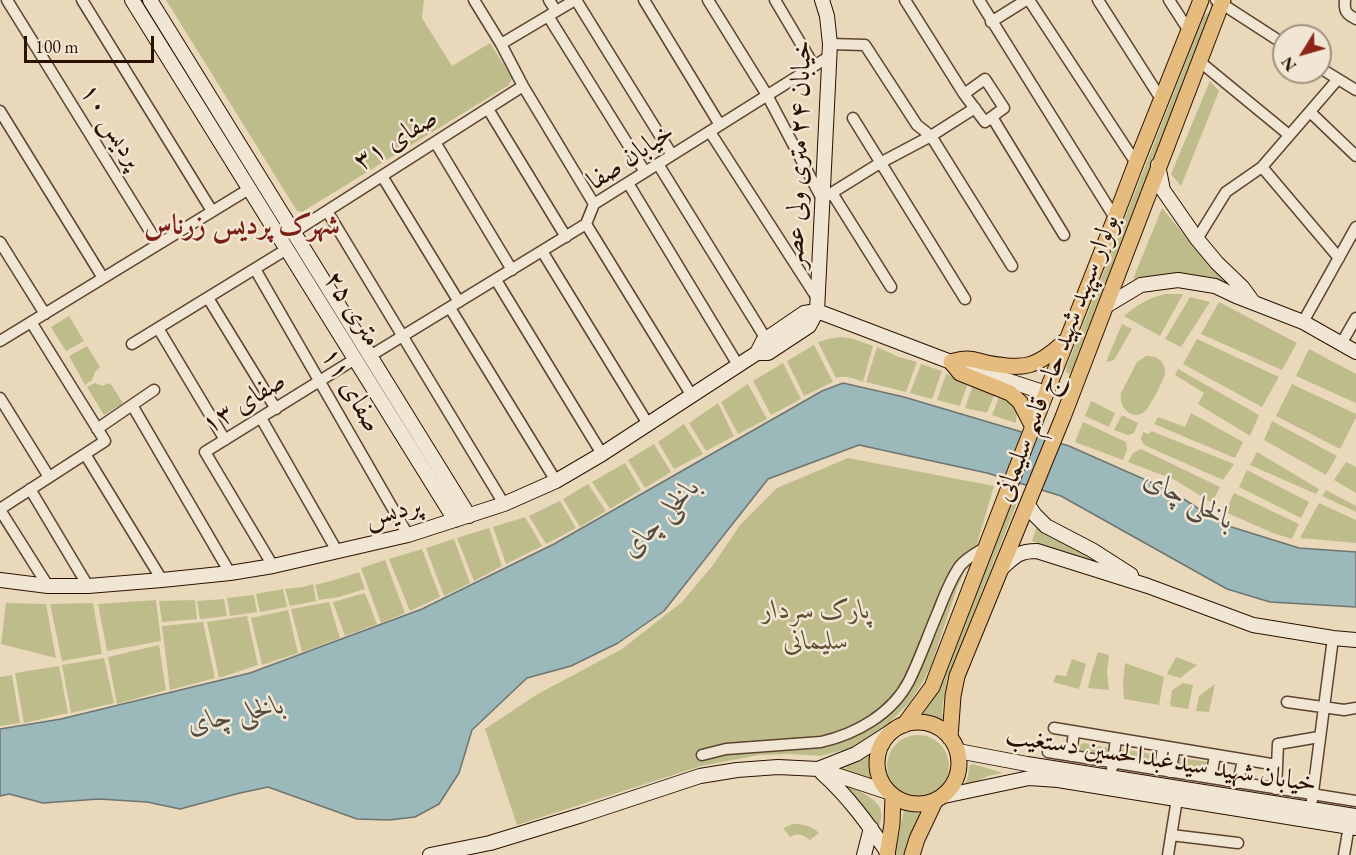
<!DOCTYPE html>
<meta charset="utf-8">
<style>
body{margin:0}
#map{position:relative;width:1356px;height:855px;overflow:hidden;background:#ead8bb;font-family:"EB Garamond",serif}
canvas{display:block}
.north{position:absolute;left:1272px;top:24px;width:60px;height:60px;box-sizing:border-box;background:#f1e6d3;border:2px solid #a2917f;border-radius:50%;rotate:233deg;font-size:16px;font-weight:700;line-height:24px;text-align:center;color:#2b1100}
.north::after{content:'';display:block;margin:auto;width:21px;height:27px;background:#8f2418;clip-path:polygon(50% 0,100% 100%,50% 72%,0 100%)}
.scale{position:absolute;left:24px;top:36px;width:130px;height:27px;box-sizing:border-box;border:3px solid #2b1100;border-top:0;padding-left:8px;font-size:18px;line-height:21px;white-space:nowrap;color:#2b1100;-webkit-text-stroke:4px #f1e6d3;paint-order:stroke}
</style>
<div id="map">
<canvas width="1356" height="855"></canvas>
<div class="north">N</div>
<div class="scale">100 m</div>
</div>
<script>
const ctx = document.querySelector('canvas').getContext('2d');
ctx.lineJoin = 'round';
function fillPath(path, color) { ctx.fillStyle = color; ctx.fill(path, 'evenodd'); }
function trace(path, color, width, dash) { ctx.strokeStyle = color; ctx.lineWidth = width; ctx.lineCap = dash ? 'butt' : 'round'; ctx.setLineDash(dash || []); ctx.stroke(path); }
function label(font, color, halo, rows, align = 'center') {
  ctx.font = font + ' "EB Garamond",Amiri,serif'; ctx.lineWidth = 5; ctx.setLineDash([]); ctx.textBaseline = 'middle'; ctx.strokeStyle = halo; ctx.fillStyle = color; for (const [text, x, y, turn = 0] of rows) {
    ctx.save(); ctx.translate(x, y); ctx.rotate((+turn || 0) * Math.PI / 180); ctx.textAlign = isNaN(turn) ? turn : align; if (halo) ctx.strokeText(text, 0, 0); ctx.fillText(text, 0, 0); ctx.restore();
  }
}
fillPath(new Path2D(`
 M138 0H144L284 227 280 229Z
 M166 0H424L422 18 452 66 490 43 512 78 509 85 302 212 297 211Z
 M1209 12 1211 14 1071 372 1068 374 1066 371 1067 366 1204 16Z
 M1210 81 1219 91 1181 186 1171 174Z
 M1162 208 1214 271 1235 290 1181 276H1150L1133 279Z
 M292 239 439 477 435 479 288 241Z
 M1165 294H1183L1160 336 1124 316C1137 305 1148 298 1165 294Z
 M1190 297 1210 302 1181 347 1165 339Z
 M1219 302 1297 343 1282 370 1201 334Z
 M69 316 84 341 66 351 51 327Z
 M1122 324 1132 329 1114 360 1106 362Z
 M840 337 850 338 873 346 863 382C853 378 846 375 836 378L818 342 829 339Z
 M1197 339 1279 377 1262 407 1183 364Z
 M814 345 833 382 804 396 787 361Z
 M87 346 100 367 95 372 92 380 85 385 69 356Z
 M877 347 899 357 917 362 906 392 866 382Z
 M1309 349 1356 374V403L1296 376Z
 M1146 356C1158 355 1166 362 1165 374 1161 385 1154 399 1147 409 1136 423 1118 410 1121 393L1137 362Z
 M783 363 801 399 771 415 753 381Z
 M921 364 942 371 932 399 910 393Z
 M1178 369 1259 415 1250 436 1198 404 1204 393 1175 375Z
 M946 374 968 383 960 406 937 400Z
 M95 383 102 386 110 383 123 403 104 415 87 387Z
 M748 384 767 419 738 434 721 402Z
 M1292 384 1356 414V418L1340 449 1276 416Z
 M973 385 995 393 987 413 965 408Z
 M1000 395 1005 396 1017 409 1016 423 992 415Z
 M1091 401 1115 413 1109 427 1085 416Z
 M718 403 734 436 706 451 689 423Z
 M1191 413 1243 442 1235 458 1154 424 1158 417 1185 427Z
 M1122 415 1138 423 1134 433 1128 435 1114 430Z
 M1272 421 1337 456 1326 475 1264 440Z
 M1083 422 1126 442 1127 450 1123 460 1075 442Z
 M684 424 703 454 674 469 658 442Z
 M1151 431 1234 464 1223 480 1144 445 1141 439 1143 432 1149 434Z
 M654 444 671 472 645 488 628 460Z
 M1141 449 1220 487 1212 503 1175 480 1128 462 1133 453Z
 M1257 452 1319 489 1316 494 1250 465Z
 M848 458 994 486 977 544 957 588 932 663 923 682 909 703 874 738 845 750 820 756 791 754 759 755 701 766 517 825 485 729 536 695 622 649 682 602 713 565 740 525 777 488Z
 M1346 462 1356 467V493L1334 480Z
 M625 463 641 490 610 509 592 482Z
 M1247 470 1309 502 1301 518 1239 487Z
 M588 484 606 511 580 527 563 499Z
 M1326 490 1356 506V512L1322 496Z
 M1234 493 1299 524 1292 539 1273 533 1225 512Z
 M1015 500 1017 503 947 679 942 709 943 721 922 716 943 682 1010 505 1012 501Z
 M560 501 576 528 546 544 529 516Z
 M1319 503 1356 520V543L1300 538Z
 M525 517 542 546 506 564 493 527Z
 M1037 526 1125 575 1032 541Z
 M489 528 502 566 474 581 457 538Z
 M454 539 470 583 444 596 426 548Z
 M422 549 440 597 410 611 389 559Z
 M385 560 405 613 381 623 361 568Z
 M359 572 365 589 339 597 319 600 315 585 338 579Z
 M313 584 316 601 290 606 285 589 303 587Z
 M283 589 287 607 260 612 256 594Z
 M365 593 377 624 345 636 333 602Z
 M254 595 257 612 230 616 227 598Z
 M224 599 227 616 200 619 197 601Z
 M156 600 161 641 107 651 98 604Z
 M195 600 197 619 162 622 159 601Z
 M329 602 340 638 302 652 291 609Z
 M6 603 46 604 56 658 1 644Z
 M93 603 102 654 62 661 50 604Z
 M288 610 298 653 262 665 251 618Z
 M247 616 258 665 219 678 207 622Z
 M203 622 215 678 170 690 162 626Z
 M159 645 166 690 117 704 108 657Z
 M1098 652 1109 655 1107 672 1109 690 1088 688 1092 671Z
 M1176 657 1197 665 1180 678 1167 674Z
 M104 658 114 703 71 713 62 665Z
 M1072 659 1086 664 1079 689 1053 682 1056 675 1066 676Z
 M1125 663 1164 677 1159 705 1124 699 1123 682Z
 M59 666 68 713 24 723 15 673Z
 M12 675 20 723 0 726V677Z
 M1183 683 1193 685 1188 709 1170 706 1172 690Z
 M1215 684 1209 712 1196 711 1199 696Z
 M887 766a31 31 0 1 1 62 0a31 31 0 1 1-62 0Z
 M1085 743 1108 748 1105 761 1077 756 1081 744Z
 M1120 749 1154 754 1157 756 1156 769 1118 763Z
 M869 752 871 754 869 763 872 780 868 781 837 766Z
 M1181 758 1209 762 1207 777 1172 771 1178 759Z
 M973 764 1003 773 988 776 967 786 965 784 968 776 969 766Z
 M843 785C853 787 876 798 880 808 883 815 880 824 878 832Z
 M904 810 921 814 905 855H895Z
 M793 824C804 824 812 826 819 833L810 840C804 835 797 832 790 837L783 828Z`), '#bfbc8b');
const water = new Path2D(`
 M843 383 904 397 1069 446 1173 492 1222 524 1299 548 1356 552V607L1270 602 1227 589 1061 496 987 473 859 445 768 479 664 611 618 643 571 666 527 678 472 730 459 773 439 804 415 817 389 820 357 819 268 787 240 793 180 809 147 802 99 799 43 803 9 794 0 796V729L61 719 250 673 422 609 554 544 822 391Z`);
fillPath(water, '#9bb8ba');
trace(water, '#6e7570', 1.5);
const street = new Path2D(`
 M7 0 158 244
 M82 0 212 211
 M474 0 501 44 523 86 594 204
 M549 0 556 11
 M576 0 672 155
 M644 0 720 125
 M708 0 767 95 822 199 880 163 931 136 975 108
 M775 0 814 66
 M905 0 964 94 985 122 1004 108 985 79 964 94
 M979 0 1115 218
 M1029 0 1136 163
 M1098 0 1161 99
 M1169 0 1189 31
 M1216 0 1284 44
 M1345 0C1344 11 1346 14 1356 19
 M548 16 645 172
 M991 22 1023 2 1024 0
 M501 44 575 0
 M830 44 865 45 917 125 931 136 1012 266
 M1199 61 1289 135
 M1320 68 1356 90
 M488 109 566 237
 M0 111 103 278
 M1310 112 1356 156
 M992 117 1064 235
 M853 118 965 299
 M710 132 817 298
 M435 142 512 270
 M658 164 766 339
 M1262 167 1339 258
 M382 176 459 302
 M628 183 738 365
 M832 193 891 287
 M327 211 504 504
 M586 224 692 396
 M294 232 523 86
 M1197 239 1226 192 1262 167 1338 79
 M0 242 45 314
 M542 251 648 424
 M255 269 408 535
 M496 280 602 454
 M208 298 276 409
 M450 308 556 481
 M1303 322 1356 227
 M158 328 225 440
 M0 341 249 189
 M132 344 287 249
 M1341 344 1356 318
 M370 356 586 224 594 204 830 56
 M0 398 49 477
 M132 405 230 573
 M261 418 337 551
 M97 429 154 390
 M85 454 162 580
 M30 489 88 586
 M0 509 105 441 31 322
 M0 510 48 586
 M273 566 205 452 355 359
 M1287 702 1344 710 1356 708
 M1054 728 1277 765
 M1048 752 1356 801
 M702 755 726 749 821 742C856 734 892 714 909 681 920 659 928 635 938 612 944 597 950 580 960 566 966 558 978 552 986 547
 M1071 756 1074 732
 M1112 768 1116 739
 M1160 770 1163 746
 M1170 772 1175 748
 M1211 778 1215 755
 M1238 783 1243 760
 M1276 789 1278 744 1319 737
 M1312 800 1333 638
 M1171 835 1238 843
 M1168 855 1177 799
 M1344 855 1349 826`);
const secondary = new Path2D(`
 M132 0 455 520
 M150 0 469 516
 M1158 165 1163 190 1197 239 1217 263 1242 287 1253 302
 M1106 306 1141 285 1178 280 1215 286 1236 296 1303 322 1356 352
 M817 311 951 362 1046 393
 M757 353H768L809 326 817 311 830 44 827 16 822 0
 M1028 505 1035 515 1046 526 1092 550 1131 575
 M1003 567C1015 556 1019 551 1037 551L1148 586 1253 625 1333 638 1356 640
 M0 580 48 586H88L162 580 230 573 273 566 408 535 504 504 556 481 602 454 757 353 763 341 804 313 817 311
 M958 751 1027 764 1356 816
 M818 769 856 754 895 729
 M822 773C848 796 868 824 888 853
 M944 796 1029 778 1058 780 1356 828
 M430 855 490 843 582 815 700 776 737 770 778 767 818 769 888 792
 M864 855 871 828`);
const primary = new Path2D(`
 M1033 427 1020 402 1010 393 960 373 951 362C968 357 971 359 987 363 1024 370 1036 368 1064 342
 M877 763a41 41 0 1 1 82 0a41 41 0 1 1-82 0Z
 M904 725 932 687 1008 490 1115 218 1136 163 1201 0
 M950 738 953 696 957 676 1063 417 1223 0
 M887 855 892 824 893 796
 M912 855 917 839 935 801`);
trace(street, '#5b432f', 13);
trace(secondary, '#2b1100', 16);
trace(primary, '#2b1100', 17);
trace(street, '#f1e6d3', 10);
trace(secondary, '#f1e6d3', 14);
trace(primary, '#e5bc7e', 15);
label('27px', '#2b1100', '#f1e6d3', [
 ["پردیس ۱۰",111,126,58],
 ["صفای ۳۱",396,140,-32],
 ["خیابان ۲۴ متری ولی عصر",799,154,-88],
 ["خیابان صفا",631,157,-34],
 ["۲۵ متری",352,309,58],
 ["بولوار سپهبد شهید حاج قاسم سلیمانی",1057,358,-69],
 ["صفای ۱۱",351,390,60],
 ["صفای ۱۳",244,403,-32],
 ["پردیس",393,512,-14],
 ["خیابان شهید سیدعبدالحسین دستغیب",1161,760,9]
]);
label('italic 27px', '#5f4d31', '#f1e6d3', [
 ["پارک سردار",816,611],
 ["سلیمانی",816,642]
]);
label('bold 28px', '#7a1f14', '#f1e6d3', [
 ["شهرک پردیس زرناس",242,226]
]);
label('italic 28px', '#524b41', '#f1e6d3', [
 ["بالخلی چای",1189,500,28],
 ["بالخلی چای",661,518,-46],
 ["بالخلی چای",236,715,-12]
]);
</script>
